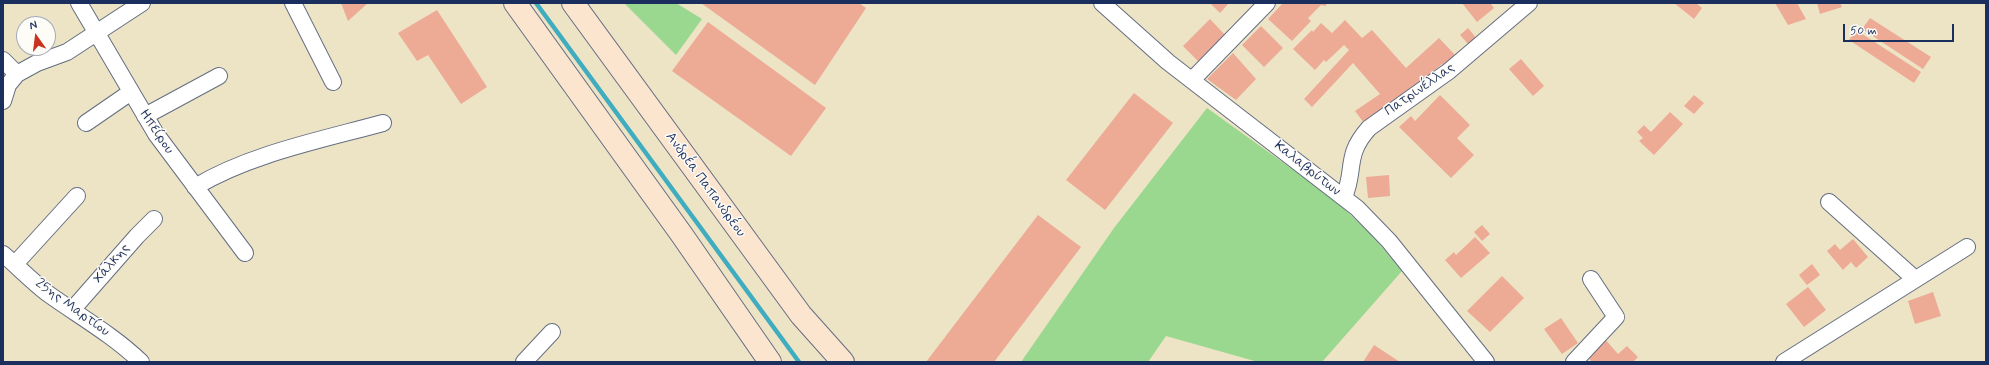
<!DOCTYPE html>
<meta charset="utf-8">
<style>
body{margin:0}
#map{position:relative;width:1989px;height:365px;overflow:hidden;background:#ede4c6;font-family:Mynerve,sans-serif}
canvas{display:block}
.frame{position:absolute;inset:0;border:4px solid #1b2f5e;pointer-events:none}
.north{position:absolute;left:16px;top:16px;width:40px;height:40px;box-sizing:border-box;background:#fdfcf7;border:1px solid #a3aaba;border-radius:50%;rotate:346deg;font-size:11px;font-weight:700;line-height:16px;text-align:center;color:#1b2f5e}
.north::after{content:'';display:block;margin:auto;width:14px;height:18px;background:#c8321e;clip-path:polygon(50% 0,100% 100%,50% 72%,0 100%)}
.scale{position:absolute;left:1843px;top:24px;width:111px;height:18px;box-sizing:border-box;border:2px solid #1b2f5e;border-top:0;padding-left:5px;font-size:12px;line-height:14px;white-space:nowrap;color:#1b2f5e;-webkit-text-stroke:3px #fdfcf7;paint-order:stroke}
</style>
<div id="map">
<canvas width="1989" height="365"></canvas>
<div class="frame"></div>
<div class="north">N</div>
<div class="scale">50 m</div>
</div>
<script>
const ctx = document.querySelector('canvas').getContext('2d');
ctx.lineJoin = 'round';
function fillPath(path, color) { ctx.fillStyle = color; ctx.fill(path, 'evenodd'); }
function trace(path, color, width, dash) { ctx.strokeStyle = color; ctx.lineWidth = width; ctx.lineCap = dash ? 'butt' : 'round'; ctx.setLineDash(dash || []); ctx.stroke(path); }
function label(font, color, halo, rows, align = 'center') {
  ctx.font = font + ' Mynerve,sans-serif'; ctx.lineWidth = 3; ctx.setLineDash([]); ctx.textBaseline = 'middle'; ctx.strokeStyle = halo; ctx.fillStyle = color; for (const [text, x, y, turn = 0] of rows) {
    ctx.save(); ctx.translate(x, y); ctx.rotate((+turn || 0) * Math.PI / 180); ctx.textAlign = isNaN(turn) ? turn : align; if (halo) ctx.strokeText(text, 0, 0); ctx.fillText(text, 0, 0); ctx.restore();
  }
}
fillPath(new Path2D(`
 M624 3H676L702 19 676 55Z
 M1207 108 1313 184 1342 207 1370 233 1402 271 1322 362H1258L1166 336 1148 362H1021L1114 228Z`), '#99d88e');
trace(new Path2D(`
 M536 3 799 362`), '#40acbf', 4.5);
fillPath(new Path2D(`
 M341 3H368L348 21Z
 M701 3H859L866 8 815 85Z
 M1210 3H1229L1220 13Z
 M1283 3H1328L1325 6 1321 5 1308 18 1311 21 1292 41 1268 19Z
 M1462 3H1490L1494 8 1477 22Z
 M1674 3H1696L1702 8 1694 19Z
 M1775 3H1797L1806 19 1788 25Z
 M1817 3H1840L1842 7 1820 14Z
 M437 10 487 87 461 104 428 55 417 61 398 33Z
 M1870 18 1931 57 1923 69 1862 29Z
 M1210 19 1225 35 1198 61 1183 46Z
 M1345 20 1362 38 1372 30 1406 68 1439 38 1456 56 1444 67 1442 64 1419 83 1364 123 1355 111 1380 94 1353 63 1312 107 1304 99 1349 50 1344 45 1326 62 1324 60 1315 70 1293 49 1312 30 1313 32 1321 23 1332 33Z
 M708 22 826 108 791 156 672 71Z
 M1261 26 1283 48 1264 67 1242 45Z
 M1468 28 1477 39 1469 45 1460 35Z
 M1856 30 1921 72 1914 83 1849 40Z
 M1233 53 1256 79 1236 100 1207 79Z
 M1521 59 1544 86 1533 96 1509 69Z
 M1134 93 1173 123 1105 210 1066 180Z
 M1440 95 1470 125 1457 138 1474 155 1451 178 1399 127 1411 116 1415 121Z
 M1694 95 1704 103 1694 114 1684 106Z
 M1670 112 1683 124 1654 155 1639 141 1643 138 1637 132 1644 125 1651 132Z
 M1389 175 1390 196 1368 198 1366 177Z
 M1038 215 1081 247 994 362H926Z
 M1482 225 1490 234 1482 241 1474 232Z
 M1475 237 1490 253 1461 278 1445 260 1454 252 1456 255Z
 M1853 239 1868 257 1856 268 1851 262 1843 270 1827 251 1835 244 1840 250Z
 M1812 264 1820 275 1807 285 1799 275Z
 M1502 276 1524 298 1490 332 1467 311Z
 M1808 287 1826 310 1804 327 1786 304Z
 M1933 292 1941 316 1915 324 1908 301Z
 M1561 318 1578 343 1562 354 1544 329Z
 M1604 338 1618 354 1627 346 1638 357 1633 362H1592L1586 355Z
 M1374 345 1400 362H1363Z`), '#edaa95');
const minor = new Path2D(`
 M79 3 156 134 245 253
 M293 3 333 82
 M1102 3 1168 62 1357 208 1389 241 1486 362
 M3 60 17 74
 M1192 80 1267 3
 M3 101 8 85 17 74 37 63 67 52 142 3
 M145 116 219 76
 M86 123 131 92
 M195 187C250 154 321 140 383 123
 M1344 197C1356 169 1344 156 1369 128L1449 71 1529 3
 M1829 202 1915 279
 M3 254C18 267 32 281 47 293 79 316 113 335 141 362
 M15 264 77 196
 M72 310 137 236 154 219
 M524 362 552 332
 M1574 362 1616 317 1591 279
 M1784 362 1967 247`);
const secondary = new Path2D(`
 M515 3 682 235 770 362
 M573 3 801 315 843 362`);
trace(minor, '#646e82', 18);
trace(secondary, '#646e82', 24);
trace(minor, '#fff', 16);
trace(secondary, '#fce5cf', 22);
label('14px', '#1b2f5e', '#fdfcf7', [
 ["Πατρινέλλας",1420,90,-35],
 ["Ηπείρου",156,132,56],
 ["Καλαβρύτων",1307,169,38],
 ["Ανδρέα Παπανδρέου",705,185,54],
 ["Χάλκης",112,264,-49],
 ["25ης Μαρτίου",72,308,36]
]);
</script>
